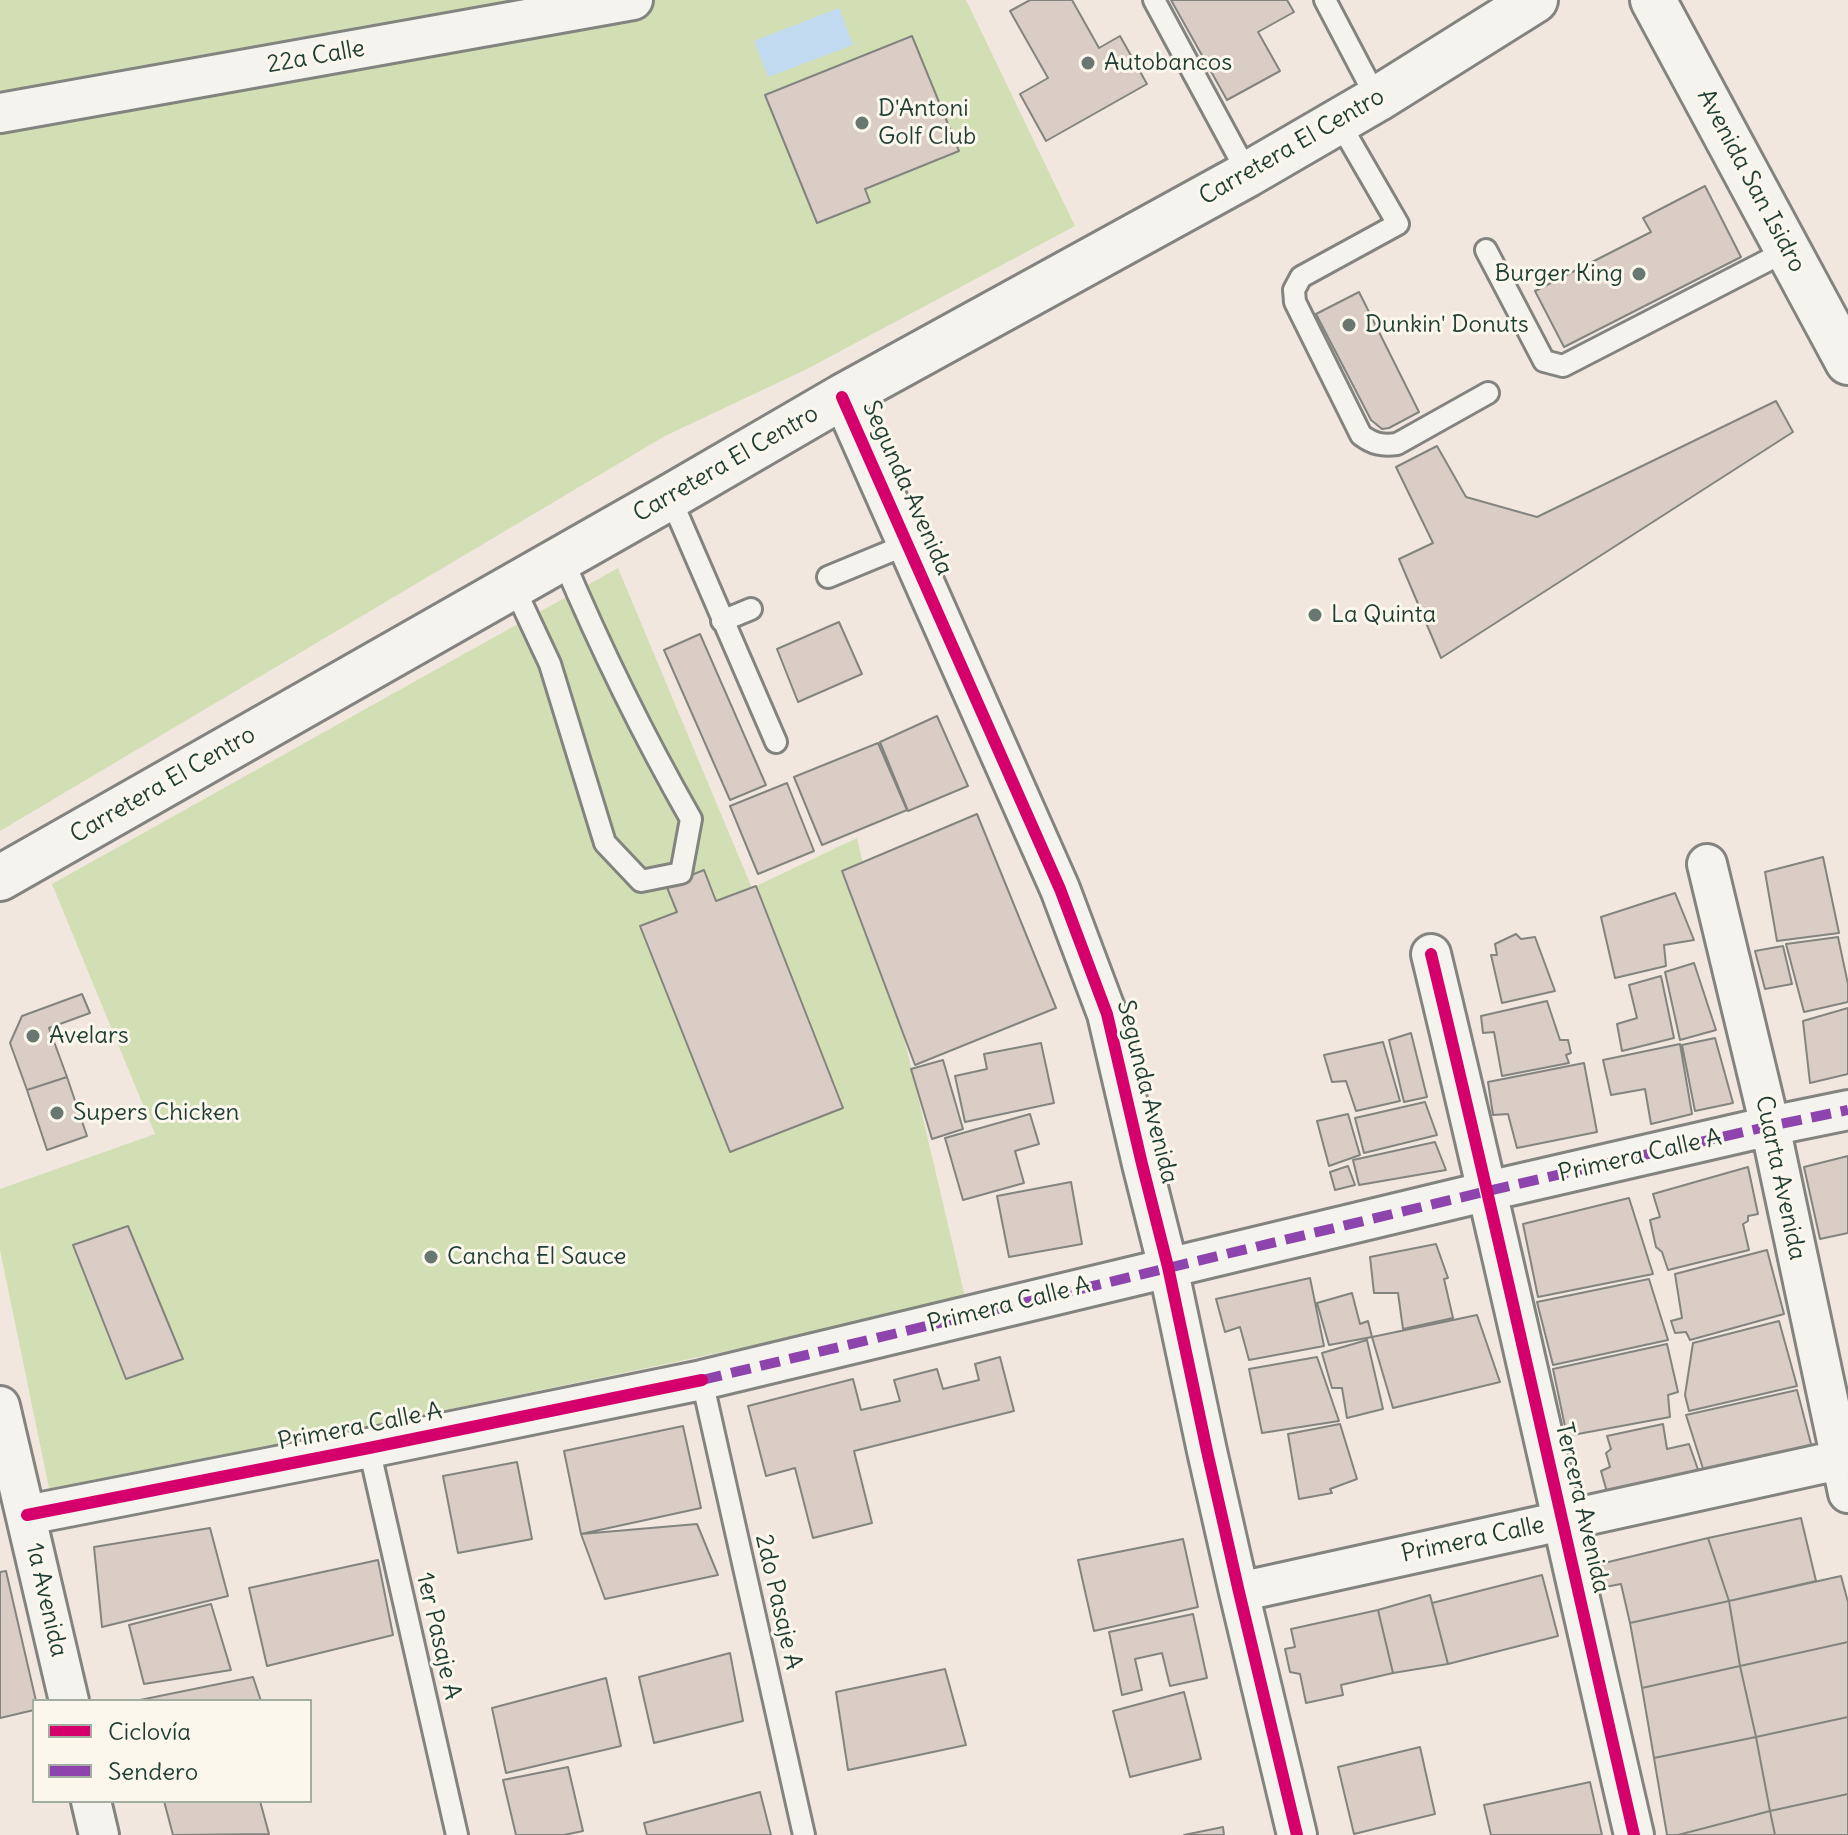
<!DOCTYPE html>
<meta charset="utf-8">
<style>
body{margin:0}
#map{position:relative;width:1848px;height:1835px;overflow:hidden;background:#f1e7df;font-family:Delius,sans-serif}
canvas{display:block}
.legend{position:absolute;left:32px;top:1699px;width:280px;height:104px;box-sizing:border-box;background:#fbf7ec;border:2px solid #a3ada2;margin:0;padding:10px 14px;list-style:none;font-size:24px;color:#1f3d34}
.legend li{display:flex;align-items:center;gap:16px;height:40px}
.legend b{width:40px;border:2px solid #a3ada2}
</style>
<div id="map">
<canvas width="1848" height="1835"></canvas>
<ul class="legend">
<li><b style="height:10px;background:#d6006c"></b>Ciclovía</li>
<li><b style="height:10px;background:#8e44ad"></b>Sendero</li>
</ul>
</div>
<script>
const ctx = document.querySelector('canvas').getContext('2d');
ctx.lineJoin = 'round';
function fillPath(path, color) { ctx.fillStyle = color; ctx.fill(path, 'evenodd'); }
function trace(path, color, width, dash) { ctx.strokeStyle = color; ctx.lineWidth = width; ctx.lineCap = dash ? 'butt' : 'round'; ctx.setLineDash(dash || []); ctx.stroke(path); }
function label(font, color, halo, rows, align = 'center') {
  ctx.font = font + ' Delius,sans-serif'; ctx.lineWidth = 6; ctx.setLineDash([]); ctx.textBaseline = 'middle'; ctx.strokeStyle = halo; ctx.fillStyle = color; for (const [text, x, y, turn = 0] of rows) {
    ctx.save(); ctx.translate(x, y); ctx.rotate((+turn || 0) * Math.PI / 180); ctx.textAlign = isNaN(turn) ? turn : align; if (halo) ctx.strokeText(text, 0, 0); ctx.fillText(text, 0, 0); ctx.restore();
  }
}
fillPath(new Path2D(`
 M0 0H966L1075 226 807 369 665 436 0 831Z
 M618 568 752 888 857 838 966 1301 50 1493 0 1250V1189L155 1134 52 884Z`), '#d2dfb5');
fillPath(new Path2D(`
 M839 8 853 45 768 77 754 41Z`), '#c1daf0');
const building = new Path2D(`
 M1030 0H1072L1099 48 1120 36 1147 84 1046 141 1020 94 1048 78 1010 11Z
 M1171 0H1287L1294 12 1258 32 1280 71 1227 100Z
 M912 36 959 151 865 189 870 202 817 223 765 95Z
 M1705 186 1741 257 1564 347 1535 291 1651 232 1643 218Z
 M1359 292 1419 412 1389 428 1382 429 1371 420 1316 314Z
 M1776 401 1793 432 1441 658 1399 559 1433 543 1396 467 1437 446 1466 497 1537 517Z
 M839 622 862 674 798 702 777 649Z
 M700 634 766 785 730 800 664 650Z
 M937 716 968 786 908 811 880 742Z
 M878 743 907 810 822 845 794 777Z
 M787 783 814 851 758 874 730 806Z
 M977 814 1056 1008 915 1065 842 871Z
 M1823 857 1839 933 1777 941 1765 872Z
 M704 870 716 901 756 886 843 1108 730 1152 640 926 677 912 666 885Z
 M1675 893 1694 940 1664 945 1666 966 1615 978 1601 917Z
 M1516 934 1521 939 1535 937 1555 991 1502 1003 1491 955H1497L1495 944Z
 M1838 937 1848 984V1002L1804 1012 1786 944Z
 M1783 946 1792 984 1765 989 1755 951Z
 M1694 963 1716 1030 1680 1040 1665 972Z
 M1661 976 1674 1038 1622 1051 1617 1024 1637 1018 1629 985Z
 M82 994 90 1013 49 1028 67 1077 27 1090 10 1043 22 1016Z
 M1547 1001 1560 1040H1568L1571 1053 1566 1055 1569 1063 1502 1076 1494 1032 1483 1033 1481 1016Z
 M1848 1008V1074L1810 1083 1803 1021Z
 M1411 1033 1427 1097 1404 1102 1389 1040Z
 M1715 1038 1733 1103 1695 1111 1682 1045Z
 M1383 1042 1400 1101 1356 1111 1346 1081 1332 1082 1324 1055Z
 M1041 1043 1054 1103 965 1122 955 1076 987 1069 984 1054Z
 M1680 1044 1692 1114 1651 1124 1645 1089 1611 1095 1603 1060Z
 M943 1060 963 1129 932 1139 911 1069Z
 M1584 1063 1597 1132 1517 1148 1508 1114 1493 1115 1488 1082Z
 M67 1077 87 1136 47 1150 27 1090Z
 M1425 1102 1437 1135 1364 1153 1355 1118Z
 M1030 1114 1039 1144 1015 1151 1024 1183 963 1200 945 1138Z
 M1348 1114 1360 1155 1329 1166 1317 1121Z
 M1435 1142 1446 1170 1359 1185 1353 1160Z
 M1848 1156V1233L1820 1239 1804 1167Z
 M1348 1166 1355 1185 1335 1190 1330 1172Z
 M1748 1167 1758 1214 1748 1216V1221L1743 1224 1749 1250 1668 1270 1662 1252 1656 1247 1650 1220 1660 1217 1653 1194Z
 M1071 1182 1082 1244 1009 1257 997 1196Z
 M1629 1198 1653 1274 1538 1297 1523 1224Z
 M128 1226 183 1359 126 1379 73 1245Z
 M1436 1244 1448 1278 1444 1279 1453 1318 1403 1329 1398 1293H1374L1370 1257Z
 M1767 1250 1784 1314 1690 1340 1686 1332 1675 1333 1671 1321 1682 1318 1675 1274Z
 M1310 1278 1324 1346 1249 1360 1240 1327 1225 1332 1216 1299Z
 M1649 1279 1668 1340 1553 1365 1537 1302Z
 M1352 1293 1360 1324 1368 1321 1372 1337 1329 1345 1317 1303Z
 M1477 1315 1500 1382 1393 1408 1372 1337Z
 M1779 1321 1797 1386 1689 1411 1685 1395 1693 1343Z
 M1367 1340 1383 1409 1347 1418 1342 1388H1332L1322 1353Z
 M1667 1344 1678 1392 1668 1395 1670 1417 1567 1436 1553 1369Z
 M1000 1357 1014 1411 854 1451 872 1523 813 1538 795 1468 766 1476 748 1406 853 1379 861 1410 900 1401 894 1380 937 1369 943 1389 979 1380 975 1364Z
 M1317 1357 1339 1421 1262 1433 1249 1369Z
 M1797 1390 1816 1463 1707 1481 1686 1415Z
 M1340 1424 1357 1479 1330 1489 1332 1493 1299 1499 1288 1434Z
 M1663 1424 1667 1449 1689 1444 1702 1481 1609 1499 1601 1471 1610 1467 1606 1453 1611 1449 1607 1436Z
 M683 1426 701 1508 581 1534 564 1451Z
 M517 1462 532 1539 458 1553 443 1476Z
 M1801 1518 1816 1581 1729 1601 1708 1538Z
 M697 1524 718 1575 605 1599 581 1534Z
 M210 1528 228 1596 102 1627 94 1547Z
 M1708 1538 1729 1601 1630 1623 1621 1584 1605 1587 1600 1564Z
 M1183 1539 1198 1607 1094 1631 1078 1560Z
 M378 1560 393 1635 267 1666 249 1588Z
 M6 1571 36 1701H34V1710L0 1718V1572Z
 M1542 1575 1558 1636 1448 1664 1432 1603Z
 M1841 1576 1848 1602V1642L1740 1666 1729 1601Z
 M1430 1595 1448 1664 1393 1673 1378 1610Z
 M1729 1601 1740 1666 1642 1688 1630 1623Z
 M211 1604 231 1670 144 1684 129 1625Z
 M1378 1610 1393 1673 1341 1685 1343 1695 1306 1703 1300 1674 1290 1672 1285 1649 1295 1647 1291 1629Z
 M1193 1614 1207 1678 1170 1686 1162 1653 1135 1659 1142 1690 1122 1695 1109 1632Z
 M1848 1642V1717L1756 1737 1740 1666Z
 M730 1653 743 1721 654 1743 639 1677Z
 M1740 1666 1756 1737 1654 1758 1642 1688Z
 M945 1669 966 1745 848 1770 836 1692Z
 M253 1677 261 1701H135Z
 M606 1678 621 1746 506 1773 492 1708Z
 M1184 1692 1201 1759 1130 1777 1113 1711Z
 M1848 1717V1794L1770 1811 1756 1737Z
 M1756 1737 1770 1811 1678 1835H1667L1654 1758Z
 M1420 1747 1435 1814 1354 1834 1338 1767Z
 M568 1767 583 1831 564 1835H516L503 1780Z
 M1590 1782 1602 1835H1491L1484 1805Z
 M760 1792 771 1835H647L644 1823Z
 M1848 1794V1835H1775L1770 1811Z
 M164 1801H260L269 1834 173 1835Z
 M1770 1811 1775 1835H1678Z
 M1223 1827 1224 1835H1184Z`);
fillPath(building, '#d9cdc5');
trace(building, '#83847f', 2);
const lane = new Path2D(`
 M1154 0 1248 174
 M1325 0 1377 99
 M1339 122 1398 224 1301 277 1294 290 1295 302 1361 435C1373 444 1382 446 1397 444L1488 393
 M1486 250 1544 361 1563 366 1788 250
 M670 497 776 742
 M828 577 908 544
 M513 585 550 664 605 843 641 881 681 873 691 819C643 735 600 647 562 557
 M722 621 751 609
 M702 1380 804 1835
 M369 1448 457 1835`);
const street = new Path2D(`
 M0 113 633 0
 M842 397 1060 889 1107 1014 1142 1164 1168 1267 1207 1451 1239 1592 1297 1835
 M1707 864 1770 1126 1848 1493
 M1431 954C1502 1247 1566 1541 1634 1835
 M0 1406 69 1701
 M27 1515 369 1448 702 1380 1488 1191 1770 1126 1848 1110
 M1239 1592 1848 1458
 M91 1801 99 1835`);
const secondary = new Path2D(`
 M1653 0 1848 362
 M0 878 670 497 842 397 1248 174 1377 99 1535 0`);
trace(lane, '#83847f', 26);
trace(street, '#83847f', 44);
trace(secondary, '#83847f', 50);
trace(lane, '#f5f3ee', 20);
trace(street, '#f5f3ee', 38);
trace(secondary, '#f5f3ee', 44);
trace(new Path2D(`
 M702 1380 1488 1191 1770 1126 1848 1110`), '#8e44ad', 10, [20, 10]);
trace(new Path2D(`
 M842 397 1060 889 1107 1014 1142 1164 1168 1267 1207 1451 1239 1592 1297 1835
 M1431 954C1502 1247 1566 1541 1634 1835
 M27 1515 369 1448 702 1380`), '#d6006c', 12);
for (const [x, y, r, color] of [
 [1088,63,8,"#687870"],
 [862,123,8,"#687870"],
 [1639,274,8,"#687870"],
 [1349,325,8,"#687870"],
 [1315,615,8,"#687870"],
 [33,1036,8,"#687870"],
 [57,1113,8,"#687870"],
 [431,1257,8,"#687870"]
]) { const dot = new Path2D(); dot.arc(x, y, r, 0, 2 * Math.PI); ctx.fillStyle = color; ctx.fill(dot); trace(dot, '#fbf7ec', 3); }
label('24px', '#1f3d34', '#fbf7ec', [
 ["22a Calle",316,57,-10],
 ["Carretera El Centro",1292,147,-30],
 ["Avenida San Isidro",1751,181,62],
 ["Carretera El Centro",726,464,-30],
 ["Segunda Avenida",907,488,66],
 ["Carretera El Centro",163,785,-30],
 ["Segunda Avenida",1147,1092,76],
 ["Primera Calle A",1640,1156,-13],
 ["Cuarta Avenida",1780,1178,78],
 ["Primera Calle A",1009,1305,-14],
 ["Primera Calle A",360,1427,-11],
 ["Tercera Avenida",1582,1508,77],
 ["Primera Calle",1473,1540,-12],
 ["1a Avenida",46,1600,77],
 ["2do Pasaje A",778,1602,77],
 ["1er Pasaje A",438,1636,77]
]);
label('24px', '#1f3d34', '#fbf7ec', [
 ["Autobancos",1104,63],
 ["D'Antoni",878,109],
 ["Golf Club",878,137],
 ["Burger King",1623,274,"right"],
 ["Dunkin' Donuts",1365,325],
 ["La Quinta",1331,615],
 ["Avelars",49,1036],
 ["Supers Chicken",73,1113],
 ["Cancha El Sauce",447,1257]
], 'left');
</script>
